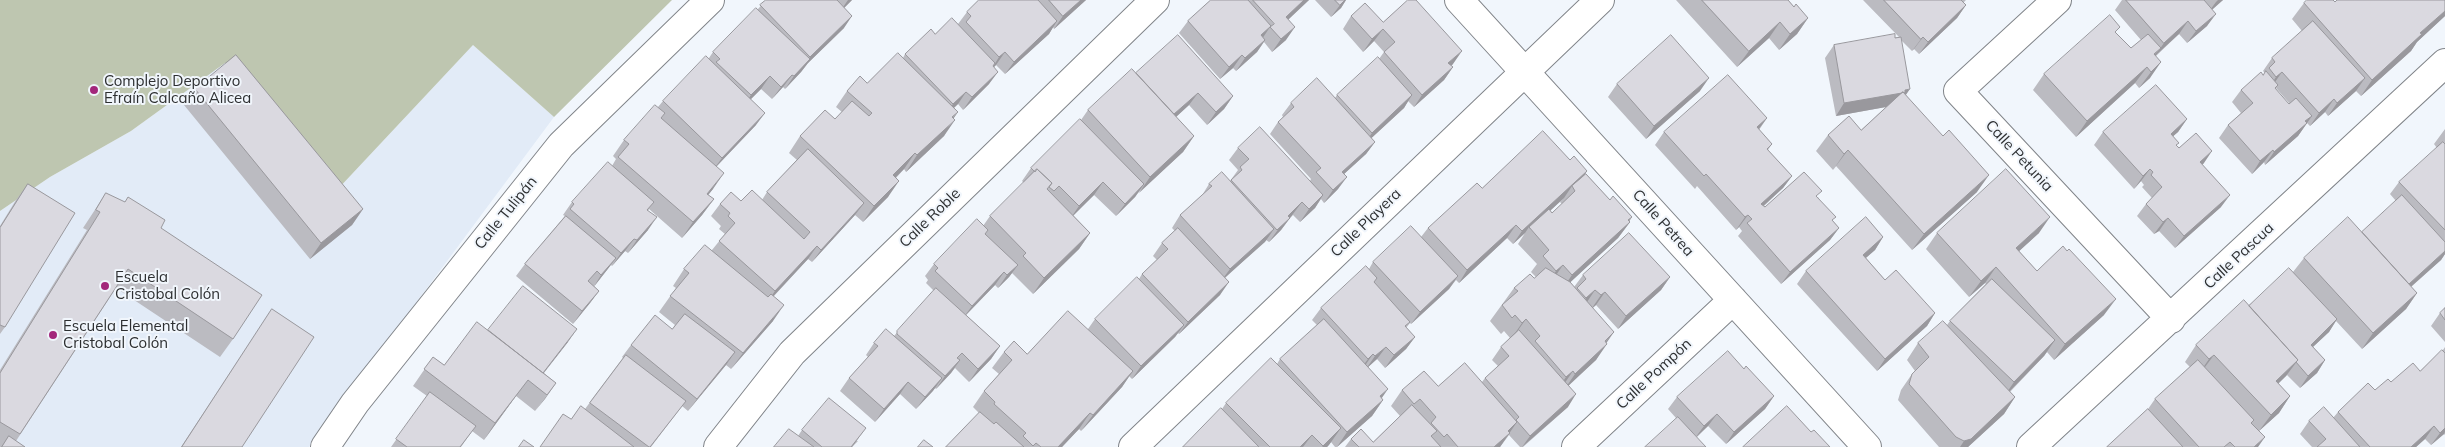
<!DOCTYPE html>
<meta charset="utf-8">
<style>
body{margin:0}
canvas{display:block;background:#f1f6fc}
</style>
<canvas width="2445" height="447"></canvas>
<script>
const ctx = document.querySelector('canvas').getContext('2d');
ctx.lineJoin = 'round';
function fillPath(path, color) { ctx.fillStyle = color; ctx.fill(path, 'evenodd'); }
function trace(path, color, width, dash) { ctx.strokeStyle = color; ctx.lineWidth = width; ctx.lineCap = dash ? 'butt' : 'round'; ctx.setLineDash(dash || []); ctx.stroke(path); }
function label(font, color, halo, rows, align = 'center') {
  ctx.font = font + ' Mulish,sans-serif'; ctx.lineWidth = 4; ctx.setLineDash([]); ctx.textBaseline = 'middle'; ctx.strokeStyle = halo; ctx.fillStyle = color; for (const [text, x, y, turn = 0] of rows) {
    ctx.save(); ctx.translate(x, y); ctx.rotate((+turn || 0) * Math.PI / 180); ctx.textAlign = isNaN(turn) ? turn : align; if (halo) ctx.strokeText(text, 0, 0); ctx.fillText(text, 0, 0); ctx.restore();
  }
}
fillPath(new Path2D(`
 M473 45 554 117 309 447H0V211L50 177 131 131 225 63 337 190Z`), '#e2ebf7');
fillPath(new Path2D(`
 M0 0H672L554 117 473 45 337 190 225 63 131 131 50 177 0 211Z`), '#bec6b0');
const minor = new Path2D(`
 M1459 0 1867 447
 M2057 0 1958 91 2171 319
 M325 447 355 403 561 145 710 0
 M718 447 792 353 1155 0
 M1133 447 1600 0
 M1576 447 1733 300
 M2031 447 2445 63`);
trace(minor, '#808489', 30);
trace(minor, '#fff', 28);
fillPath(new Path2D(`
 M766 0H852L844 8V28L808 63 801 72 785 89 783 87 772 99 761 89 751 99 756 125 717 166 713 189 708 195 714 199 702 215 682 238 649 209 648 211V230L628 253 625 251 612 266 611 265 594 286 599 291 590 303 573 324 516 276 525 264 565 216 563 215 572 202 612 166 616 159 613 156 624 140 658 107 663 101 709 58 713 52 758 9Z
 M979 0H1086L1054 29 1053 27 1049 34 1005 74 996 65 994 67 989 84 963 110 958 104 954 108 958 112 953 118 944 136 906 172 904 169 896 178 888 197 863 222 855 215 812 262 808 259 774 296 773 321 731 369 726 365 688 411 682 406 651 447H540L571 419 585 409 623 358 622 357 631 345 672 329 675 325 659 312 676 288 673 286 684 269 712 250 725 234 719 229 721 226 711 216 720 204 762 200 767 192 797 160 789 153 800 136 835 119 842 112 836 107 847 91 867 83 903 58 905 54 935 34 958 24 967 12Z
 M1211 0H1309L1288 20 1286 40 1272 52 1264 42 1257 52 1236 71 1233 68 1220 79 1179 33 1188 21Z
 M1315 0H1346L1341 8 1331 17Z
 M1676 0H1788L1794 7 1808 18 1797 34 1779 50 1769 38 1737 67Z
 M1863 0H1966L1963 3 1966 5 1957 18 1919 54 1914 49 1912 51 1901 40 1906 95 1977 192 1912 250 1836 166 1833 170 1816 151 1828 135 1861 130 1886 107 1836 116 1825 58 1834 45 1899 37Z
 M2122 0H2223L2212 10 2207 26 2187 43 2179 34 2156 56 2150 78 2139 88 2135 83 2076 137 2033 90 2044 74 2116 33 2131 48 2141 40 2115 10Z
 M2445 0V16L2417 42 2411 51 2361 96 2356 91 2328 116 2325 112 2310 126 2307 123 2298 136 2265 165 2264 162 2252 174 2219 138 2228 125 2241 113 2232 102 2241 90 2263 75 2265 73 2263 71 2272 58 2302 31 2292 19 2304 3ZM2276 88 2290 104H2289L2275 89Z
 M1351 16 1383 22 1453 64 1451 66 1453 67 1444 80 1414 107 1408 101 1404 108 1371 138 1375 142 1366 154 1344 174 1338 189 1324 203 1321 199 1315 208 1300 222 1293 215 1290 218 1281 230 1269 242 1266 240 1225 278 1220 295 1179 334 1178 333 1175 337 1132 379 1129 376 1122 387 1081 431 1079 429 1062 447H946L979 413 973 407 984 391 999 374 992 368 1004 352 1027 354 1088 329 1095 319 1139 279 1142 274 1157 260 1153 256 1162 243 1175 231 1172 228 1180 215 1201 197 1209 184 1230 181 1238 170 1229 160 1238 148 1310 181 1311 179 1270 134 1278 122 1283 117 1282 115 1291 103 1335 98 1337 95 1379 59 1384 52 1374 41 1363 52 1343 29Z
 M1136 73 1233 96 1224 109 1207 125 1189 105 1176 117 1194 136 1183 152 1138 193 1135 197 1116 216 1094 195 1073 215 1090 233 1079 249 1033 294 1012 273 1009 277 998 288 995 285 966 315 1000 346 991 359 969 382 955 368 951 373 936 389 935 388 916 409 900 394 875 422 840 391 849 378 868 357 866 355 874 343 894 336 934 291 926 283 928 280 925 276 934 264 983 226 990 216 1024 183 1022 181 1031 168 1081 120 1088 110Z
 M1617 84 1700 91 1646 139 1608 97Z
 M195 89 363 209 352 225 310 259 184 105Z
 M1767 118 1759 130 1772 144 1768 150 1792 176 1783 188 1764 206 1765 207 1818 197 1833 221 1839 228 1830 240 1781 284 1738 236 1742 231 1739 227 1736 230 1697 186 1695 189 1655 145 1664 132Z
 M2187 119 2178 132 2173 136 2177 146 2204 163 2202 165 2221 207 2175 248 2159 231 2154 234 2137 216 2146 204 2152 198 2142 187 2144 185 2141 181 2134 189 2094 145 2103 132Z
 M2445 129V254L2441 260 2411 287 2417 293 2406 309 2362 349 2336 321 2329 332 2313 347 2325 360 2317 373 2300 388 2287 375 2278 384 2290 396 2279 413 2259 431 2258 447H2107L2148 409 2155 399 2190 367 2185 362 2196 345 2293 272 2304 258 2362 232 2396 201 2390 194 2399 182 2437 148 2434 144Z
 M1570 160 1586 174 1610 200 1632 217 1629 221 1630 222 1618 238 1570 282 1574 287 1583 275 1670 277 1661 290 1618 329 1596 305 1593 308 1606 343 1596 360 1568 385V407L1523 447H1520L1509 435 1500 447H1345L1351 439 1373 442 1400 416 1391 406 1402 390 1482 382 1485 378 1498 366 1492 360 1501 347 1510 338 1504 331 1501 334 1490 321 1514 288 1536 277 1531 272 1537 264 1518 244 1525 233 1513 244 1507 238 1459 283 1456 280 1449 289 1411 324 1410 323 1406 328 1415 337 1406 349 1385 368 1377 359 1368 367 1381 398 1383 400 1372 416 1337 447H1335L1331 442 1327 447H1183L1222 409 1226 403 1277 364 1280 359 1317 325 1312 320 1321 308 1369 269 1373 262 1421 237 1428 228 1482 188ZM1564 198 1560 202 1562 204 1552 213 1550 211Z
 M28 184 5 327 0 334V226L16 200Z
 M106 193 161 228 233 339 220 357 116 288 16 441 25 447H0V370L87 230 83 228Z
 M1937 233H2039L2019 251 2037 271 2104 315 2054 360 2047 352 2044 356 2010 392 2015 397 2004 414 1968 447H1939L1898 400 1901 390 1912 374 1915 371 1907 360 1918 343 1947 325 1950 321 1986 284 1985 283 1969 297 1926 249Z
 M1883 237 1875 250 1866 258 1885 280 1935 313 1927 326 1877 371 1797 284 1806 271Z
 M2445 308V342L2431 326 2440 313Z
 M272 309 242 447H181L261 326Z
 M488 330 568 342 544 373 556 383 535 411 516 396 484 440 472 431 461 447H391L427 396 413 386 433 357 444 365Z
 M2445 347V435L2444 434 2431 445 2425 439 2416 447H2312L2300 434 2309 421 2333 418 2338 412 2375 390 2391 382 2420 371 2443 350Z
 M1744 369 1774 396 1765 409 1726 444 1708 426 1697 437 1676 418 1668 409 1677 397Z
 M802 430 858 441 852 447H774L798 436Z`), '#bbbbc1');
fillPath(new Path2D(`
 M848 0H852L839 13Z
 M1081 0H1086L1054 29 1063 16Z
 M1304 0H1309L1277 30 1286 17Z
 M1345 0H1346L1341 8 1331 17 1340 5Z
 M2218 0H2223L2207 14 2216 2Z
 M1966 5 1957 18 1919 54 1928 42Z
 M2445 11V16L2417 42 2411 51 2361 96 2372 80 2420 33Z
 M2216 14 2207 26 2187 43 2196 31Z
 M852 16 844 28 808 63 801 72 785 89 794 76 802 67 810 57Z
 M1808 18 1797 34 1779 50 1790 34Z
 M1057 21 1049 34 1005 74 1014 62Z
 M2188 21 2179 34 2157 54 2135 83 2076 137 2087 121 2159 50 2164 43Z
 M1780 22 1769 38 1737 67 1749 51Z
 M1270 27 1262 39 1261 35Z
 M1295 27 1286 40 1272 52 1281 39Z
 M1383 29 1374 41 1363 52 1372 39Z
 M1923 37 1914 49 1912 51 1921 39Z
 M1265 40 1257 52 1236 71 1245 58Z
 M1462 51 1453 64 1440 76 1448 63Z
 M1005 52 996 65 991 70 999 57Z
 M1242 55 1233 68 1220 79 1229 67Z
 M2161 62 2150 78 2139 88 2151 72Z
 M1453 67 1444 80 1414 107 1422 95Z
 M998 72 989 84 963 110 972 97Z
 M2282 72 2273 85 2268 89 2276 77Z
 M792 75 783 87 772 99 781 87Z
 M770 76 761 89 742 108 751 95Z
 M1709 78 1700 91 1646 139 1654 126Z
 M2365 78 2356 91 2328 116 2337 103Z
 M1910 89 1901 102 1897 105 1836 116 1844 103Z
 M966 92 958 104 944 117 953 104Z
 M1198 93 1189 105 1164 128 1173 115Z
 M1412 95 1404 108 1363 146 1372 133Z
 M1233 96 1224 109 1207 125 1216 112Z
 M2334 99 2325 112 2310 126 2319 113Z
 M958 112 947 128 955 120 944 136 906 172 917 155Z
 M765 113 756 125 713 170 722 158Z
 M2312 116 2298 136 2265 165 2274 152 2305 121Z
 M1767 118 1758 130 1757 127Z
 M2187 119 2178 132 2162 146 2171 134Z
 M1194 136 1183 152 1139 193 1150 177Z
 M1375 142 1366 154 1333 184 1342 172Z
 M1848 150 1833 170 1844 154Z
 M2273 150 2264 162 2252 174 2260 161Z
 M2212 151 2204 163 2191 175 2200 162Z
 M915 153 904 169 882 191 893 175Z
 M2150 169 2141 181 2134 189 2143 176Z
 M1587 171 1579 184 1572 186 1564 198 1530 229 1529 227 1525 233 1513 244 1522 231Z
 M724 173 713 189 696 210 707 194Z
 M1989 175 1977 192 1912 250 1924 234Z
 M1792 176 1783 188 1752 216 1761 204Z
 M1347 177 1338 189 1324 203 1333 190Z
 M899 181 888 197 863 222 874 206Z
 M1103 182 1094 195 1070 219 1079 206Z
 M1144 184 1135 197 1116 216 1125 204Z
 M1323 195 1315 208 1300 222 1309 209Z
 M2230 195 2221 207 2175 248 2184 236Z
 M714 199 702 215 682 238 693 222Z
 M1302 202 1281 230 1269 242 1288 216Z
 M864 203 855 215 812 262 821 250Z
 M363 209 352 225 310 259 321 243Z
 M1748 215 1739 227 1736 230 1745 217Z
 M657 217 648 230 628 253 637 240Z
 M1632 217 1626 226 1630 222 1618 238 1561 291 1572 275Z
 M2050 217 2039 233 2005 264 2016 248Z
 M2168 218 2159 231 2154 234 2163 222Z
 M1516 225 1507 238 1459 283 1467 270Z
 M1839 228 1830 240 1781 284 1790 272Z
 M1274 229 1265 242 1221 281 1230 269Z
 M1090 233 1079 249 1033 294 1044 278Z
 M1883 237 1875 250 1854 268 1863 255Z
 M634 239 625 251 612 266 621 253Z
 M817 246 808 259 766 304 775 291Z
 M2445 251V254L2441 260 2397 299 2406 287Z
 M616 258 607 270 593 288 601 275Z
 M1018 265 1009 277 998 288 1007 275Z
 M1563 265 1552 281 1545 287 1556 271Z
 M1996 267 1985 283 1969 297 1981 281Z
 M1004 272 995 285 963 318 972 306Z
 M1458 276 1449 289 1411 324 1420 312Z
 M1670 277 1661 290 1618 329 1626 316Z
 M1229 282 1220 295 1179 334 1188 322Z
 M1595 290 1587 302 1577 310 1586 298Z
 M599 291 590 303 573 324 582 311Z
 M1605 292 1596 305 1592 308 1601 295Z
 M2417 293 2406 309 2362 349 2373 333Z
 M2116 299 2104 315 2054 360 2065 344Z
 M784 305 773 321 731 369 743 353Z
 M1935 313 1927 326 1877 371 1885 359Z
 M1526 319 1514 336 1511 339 1522 323Z
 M2337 319 2329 332 2302 357 2311 345Z
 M1184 325 1175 337 1132 379 1141 366Z
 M577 329 568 342 534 385 543 373Z
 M1614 332 1603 348 1607 344 1596 360 1564 390 1575 374Z
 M1415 337 1406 349 1385 368 1394 355Z
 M2055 340 2044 356 2003 398 2014 382Z
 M1000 346 991 359 969 382 978 369Z
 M1386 347 1377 359 1366 369 1375 356Z
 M735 352 726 365 688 411 697 399Z
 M1373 354 1364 367 1359 371 1368 359Z
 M2214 355 2202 371 2198 375 2209 359Z
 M960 360 951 373 936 389 945 376Z
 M2298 360 2286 376 2264 397 2276 381Z
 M2325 360 2317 373 2300 388 2308 376Z
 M1133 371 1122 387 1081 431 1093 415Z
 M1573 371 1562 387 1555 393 1566 377Z
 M942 378 933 391 916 409 925 397Z
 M528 380 516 396 484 440 495 423Z
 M908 382 900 394 875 422 884 409Z
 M556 383 545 399 535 411Z
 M1388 389 1377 405 1380 396Z
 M1576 394 1568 407 1522 447 1530 436Z
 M1774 396 1765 409 1726 444 1734 432Z
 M2290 396 2279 413 2259 431 2271 415Z
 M2015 397 2004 414 1968 447H1960L1964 441Z
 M1383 400 1372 416 1337 447 1347 432Z
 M1090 413 1079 429 1062 447H1058Z
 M1717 414 1708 426 1695 438 1704 426Z
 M1517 422 1500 447H1494L1508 431Z
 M2434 426 2425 439 2416 447H2411Z
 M866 428 852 447H851Z
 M1341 428 1329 445 1327 447H1322Z
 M2445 428V432L2444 434 2431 445 2440 433Z
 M1312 435 1303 447H1300Z
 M2265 437 2258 447H2254Z`), '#99989d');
const building = new Path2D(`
 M766 0H837L852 16 810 57 760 5Z
 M979 0H1038L1057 21 1014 62 1005 52 999 57 966 22 971 16 967 12Z
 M1049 0H1081L1063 16Z
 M1211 0H1248L1271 26 1261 35 1265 40 1245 58 1242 55 1229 67 1188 21Z
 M1253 0H1304L1286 17 1295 27 1281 39 1270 27 1274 24Z
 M1335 0H1345L1340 5Z
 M1408 0H1416L1462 51 1448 63 1453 67 1422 95 1384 52 1395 42 1383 29 1372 39 1351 16 1365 3 1383 22Z
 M1702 0H1788L1794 7 1796 4 1808 18 1790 34 1780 22 1749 51Z
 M1884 0H1961L1966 5 1928 42 1923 37 1921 39Z
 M2126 0H2204L2216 14 2196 31 2188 21 2164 43Z
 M2307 0H2333L2335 2 2337 0H2445V11L2420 33 2422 34 2372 80 2304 3Z
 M756 8 810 59 794 76 792 75 781 87 770 76 751 95 716 62 720 59 713 52Z
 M2110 15 2120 27 2115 32 2131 48 2148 34 2161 48 2154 54 2161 62 2151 72 2147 67 2087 121 2044 74Z
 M952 18 995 63 993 66 998 72 972 97 966 92 953 104 905 54 931 29 935 34Z
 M2313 21 2365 78 2337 103 2334 99 2319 113 2282 72 2276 77 2269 68 2275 62 2272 58Z
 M1895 34V38L1901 37 1910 89 1905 90V93L1903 92 1902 93 1844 103 1834 45Z
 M1178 35 1233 96 1216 112 1198 93 1174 114 1136 73Z
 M1671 35 1709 78 1654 126 1617 84Z
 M898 53 958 112 952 117 955 120 917 155 915 153 893 175 899 181 874 206 800 136 825 110 835 119 852 101 869 116 872 113 847 91 860 76 867 83Z
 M236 55 363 209 321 243 195 89Z
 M706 56 765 113 722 158 663 101Z
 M1378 57 1412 95 1372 133 1337 95Z
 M1132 69 1194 136 1150 177 1088 110Z
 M2266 71 2278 85 2275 88 2289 104 2296 98 2312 116 2305 121 2307 123 2274 152 2273 150 2260 161 2228 125 2253 103 2241 90 2261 72 2263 75Z
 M1728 75 1767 118 1757 127 1772 144 1767 149 1792 176 1761 204 1765 207 1804 172 1822 191 1816 196 1836 217 1832 220 1839 228 1790 272 1747 223 1752 219 1748 215 1745 217 1706 174 1704 176 1664 132Z
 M1317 78 1375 142 1342 172 1347 177 1333 190 1316 172 1321 168 1278 122 1294 107 1291 103Z
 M2156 85 2187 119 2171 134 2179 143 2176 145 2179 148 2196 133 2212 151 2200 162 2230 195 2184 236 2168 218 2163 222 2146 204 2162 187 2151 175 2153 172 2150 169 2143 176 2103 132Z
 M1903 92 1943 136 1949 130 1989 175 1924 234 1848 150 1844 154 1828 135 1849 116 1861 130Z
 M655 105 665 113 661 118 724 173 707 194 714 199 693 222 618 157 629 144 624 140Z
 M1080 119 1144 184 1125 204 1103 182 1079 206 1059 186 1054 191 1049 187 1052 183 1037 169 1035 172 1031 168Z
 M1260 127 1323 195 1309 209 1302 202 1288 216 1290 218 1277 230 1231 180 1242 170 1240 167 1249 159 1238 148Z
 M1543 131 1570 160 1574 156 1587 171 1522 231 1516 225 1467 270 1428 228 1477 183 1482 188Z
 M2443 142 2445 144V230L2399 182Z
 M808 149 864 203 821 250 817 246 775 291 719 241 735 223 728 216 730 213 720 204 731 192 741 201 752 190 804 239 810 232 767 192Z
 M608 162 654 202 647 210 657 217 637 240 634 239 621 253 570 209 574 204 572 202Z
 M1037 169 1052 183 1047 189 1090 233 1044 278 1023 256 1026 253 990 216Z
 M2006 169 2050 217 2016 248 2037 271 2063 246 2067 251 2069 249 2116 299 2065 344 1996 267 1981 281 1937 233Z
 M1222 172 1274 229 1230 269 1180 215 1212 186 1209 184Z
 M1586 174 1610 200 1613 196 1632 217 1628 220 1630 222 1572 275 1563 265 1556 271 1543 256 1549 250 1529 227 1549 209 1552 213 1575 191 1572 186Z
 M28 184 75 213 5 327 0 325V228Z
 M106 193 125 202 128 197 165 220 161 228 262 295 233 339 128 269 20 434 0 422V373L100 212 96 210Z
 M2402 195 2445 242V251L2409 284 2362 232Z
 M566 216 616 258 601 275 597 271 588 281 599 291 582 311 525 264Z
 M1866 217 1883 237 1863 255 1885 280 1896 270 1935 313 1885 359 1806 271Z
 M2348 217 2417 293 2373 333 2304 258Z
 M977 219 988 230 985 234 1018 265 1007 275 1004 272 972 306 935 271 938 268 934 264Z
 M1411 226 1458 276 1420 312 1373 262Z
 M1178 228 1229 282 1188 322 1142 274 1168 249 1162 243Z
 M1629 233 1670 277 1626 316 1605 292 1601 295 1595 290 1586 298 1577 288 1586 279 1583 275Z
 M705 245 768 297 771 294 784 305 743 353 670 296 689 273 684 269Z
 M1366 266 1377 278 1374 282 1410 322 1405 326 1415 337 1394 355 1386 347 1375 356 1373 354 1368 359 1321 308Z
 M1546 268 1570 282 1614 332 1605 341 1607 344 1575 374 1573 371 1566 377 1535 341 1540 336 1526 319 1522 323 1515 315 1512 318 1502 305 1518 291 1514 288 1530 274 1534 278Z
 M2289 268 2337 319 2311 345 2325 360 2308 376 2296 362 2298 360 2249 306Z
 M1137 277 1184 325 1141 366 1095 319Z
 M1992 279 2055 340 2014 382 1950 321Z
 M523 286 577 329 543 373 488 330Z
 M936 288 1000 346 978 369 962 353 957 358 960 360 945 376 897 334V331Z
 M2244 300 2298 360 2276 381 2290 396 2271 415 2214 355 2209 359 2196 345Z
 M2445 308V320L2440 313Z
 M272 309 314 337 242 447H182Z
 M1068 311 1133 371 1093 415 1090 413 1058 447H1041L1036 443 1033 446 1023 436 1026 433 994 404 995 402 984 391 1012 360 1004 352 1014 341 1027 354Z
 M685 314 735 352 697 399 631 345 655 315 672 329Z
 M1324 319 1388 389 1380 396 1383 400 1347 432 1280 359Z
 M1943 321 2015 397 1971 439 1964 441 1956 437 1909 384 1912 374 1929 357 1918 343Z
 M477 322 556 383 547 395 528 380 495 423 424 369 433 357 444 365Z
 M886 329 942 378 925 397 908 382 884 409 849 378 878 346 874 343Z
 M1519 330 1576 394 1530 436 1516 420 1519 417 1485 378 1509 356 1501 347Z
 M2442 350 2445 353V428L2440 433 2434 426 2411 447H2370L2338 412 2368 383 2375 390 2388 379 2391 382 2413 363 2420 371Z
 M1728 351 1744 369 1746 366 1774 396 1734 432 1717 414 1704 426 1677 397Z
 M626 355 686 401 650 447H649L590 403Z
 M1271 358 1341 428 1323 446 1312 435 1300 447H1270L1226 403Z
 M2198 360 2254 420 2251 423 2265 437 2254 447H2235L2230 442 2224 447H2199L2155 399Z
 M1465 363 1517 422 1508 431 1510 433 1494 447H1458L1447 434 1444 437 1431 423 1436 417 1420 399 1414 404 1402 390 1424 371 1438 386Z
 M430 392 476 426 460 447H407L396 439Z
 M829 398 866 428 851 447H822L802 430Z
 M1412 405 1437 431 1431 436 1441 447H1359L1351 439 1361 429 1373 442Z
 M581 406 634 447H540L563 414 571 419Z
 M1787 406 1811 432 1814 430 1830 447H1743Z
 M2324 407 2360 447H2317L2326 439 2309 421Z
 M1221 408 1259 447H1183Z
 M2148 409 2183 447H2107Z
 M980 412 994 424 996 422 1024 447H946Z
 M1678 417 1706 447H1645Z
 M789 429 814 447H774Z
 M9 436 25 447H2Z
 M524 440 534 447H519Z
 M924 440 933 447H918Z`);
fillPath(building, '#dad9e0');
trace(building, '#99989d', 1);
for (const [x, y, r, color] of [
 [94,90,5,"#a3277b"],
 [105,286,5,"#a3277b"],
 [53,335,5,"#a3277b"]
]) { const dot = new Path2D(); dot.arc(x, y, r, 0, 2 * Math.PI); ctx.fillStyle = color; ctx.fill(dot); trace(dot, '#f1f6fc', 2); }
label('15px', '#2d2f31', '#f1f6fc', [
 ["Complejo Deportivo",104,81],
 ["Efraín Calcaño Alicea",104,98],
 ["Escuela",115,277],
 ["Cristobal Colón",115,294],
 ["Escuela Elemental",63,326],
 ["Cristobal Colón",63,343]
], 'left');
label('15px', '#2d2f31', '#f1f6fc', [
 ["Calle Petunia",2019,156,47],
 ["Calle Tulipán",506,213,-51],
 ["Calle Roble",930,218,-44],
 ["Calle Playera",1366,223,-44],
 ["Calle Petrea",1663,223,48],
 ["Calle Pascua",2239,256,-43],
 ["Calle Pompón",1654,374,-43]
]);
</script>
